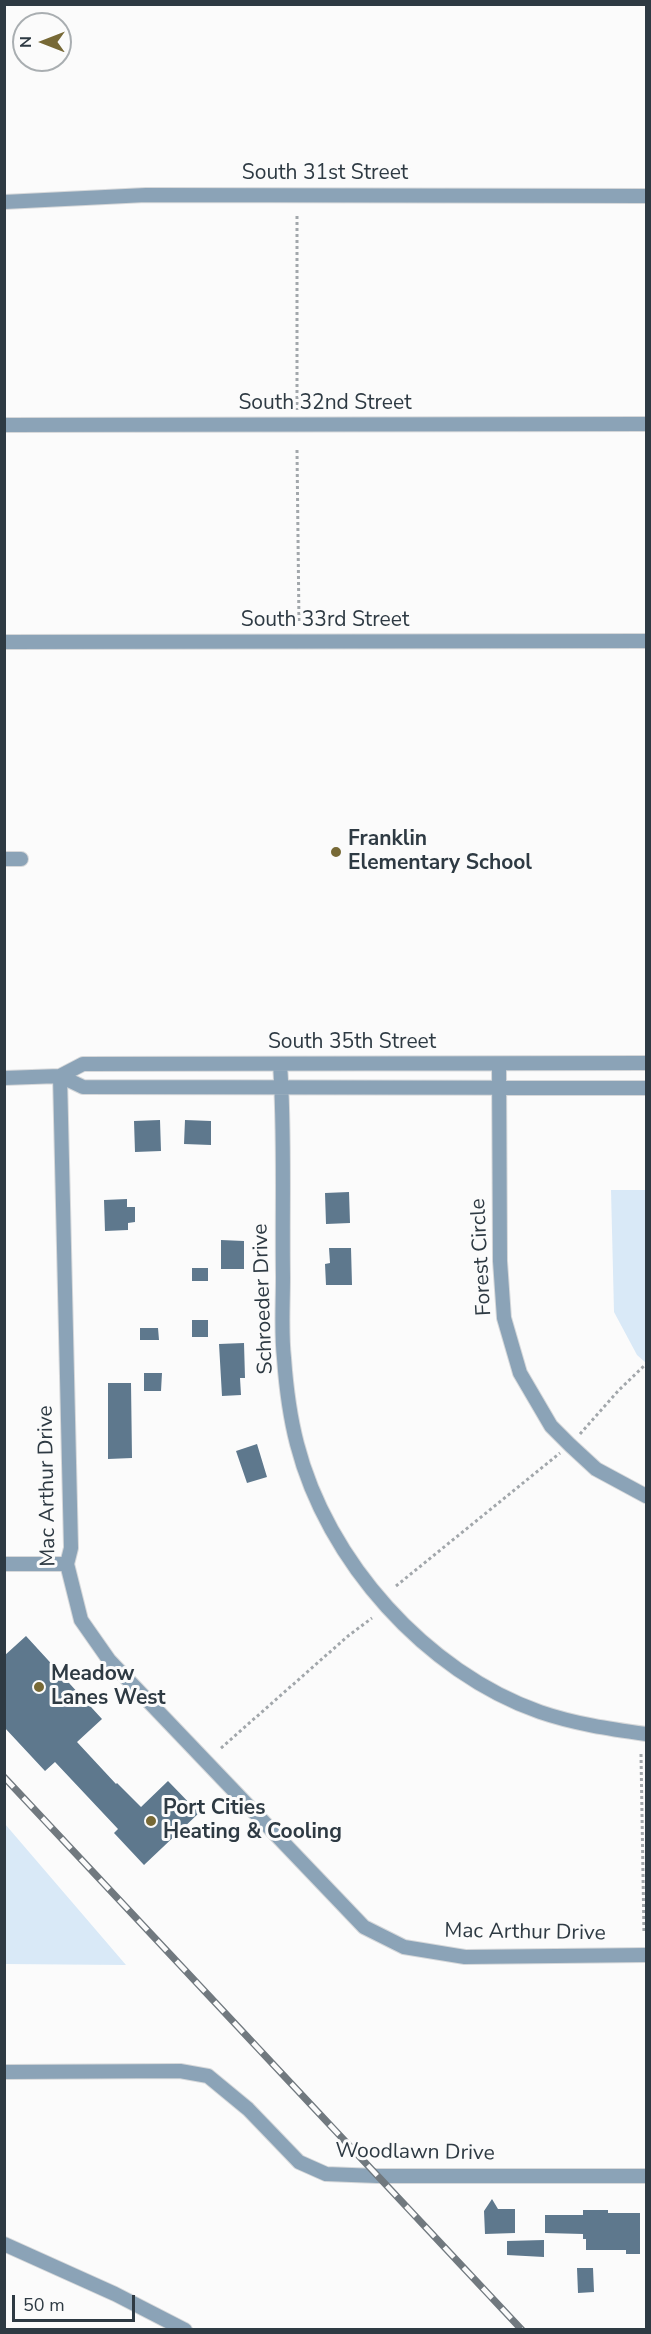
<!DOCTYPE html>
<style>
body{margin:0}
#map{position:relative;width:651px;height:2334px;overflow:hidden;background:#fbfbfb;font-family:"Nunito Sans",sans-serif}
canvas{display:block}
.frame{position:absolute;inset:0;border:6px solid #2e3a43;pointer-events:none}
.north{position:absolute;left:12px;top:12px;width:60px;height:60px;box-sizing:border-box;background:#fbfbfb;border:2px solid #a9aeb1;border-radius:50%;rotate:270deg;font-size:16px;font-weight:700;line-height:24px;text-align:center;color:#2e3a43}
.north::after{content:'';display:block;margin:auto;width:21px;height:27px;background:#776936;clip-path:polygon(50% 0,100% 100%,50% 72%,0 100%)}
.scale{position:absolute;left:12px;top:2295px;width:123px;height:27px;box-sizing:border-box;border:3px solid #2e3a43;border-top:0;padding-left:8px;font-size:18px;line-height:21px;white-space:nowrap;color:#2e3a43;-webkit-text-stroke:4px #fbfbfb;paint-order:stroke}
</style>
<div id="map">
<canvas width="651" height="2334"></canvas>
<div class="frame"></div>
<div class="north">N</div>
<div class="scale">50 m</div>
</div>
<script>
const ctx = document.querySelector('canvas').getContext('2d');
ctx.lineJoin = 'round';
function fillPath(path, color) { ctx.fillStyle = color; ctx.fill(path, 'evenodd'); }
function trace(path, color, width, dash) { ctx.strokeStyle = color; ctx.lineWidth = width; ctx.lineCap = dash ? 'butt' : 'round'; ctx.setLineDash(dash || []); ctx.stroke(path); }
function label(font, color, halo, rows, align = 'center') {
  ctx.font = font + ' "Nunito Sans",sans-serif'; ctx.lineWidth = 6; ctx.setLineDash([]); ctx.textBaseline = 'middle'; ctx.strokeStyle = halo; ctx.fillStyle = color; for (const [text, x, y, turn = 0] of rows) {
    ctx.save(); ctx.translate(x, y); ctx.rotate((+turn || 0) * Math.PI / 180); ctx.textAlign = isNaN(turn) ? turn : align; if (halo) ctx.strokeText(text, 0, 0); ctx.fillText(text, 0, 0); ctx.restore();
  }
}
fillPath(new Path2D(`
 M611 1190H646V1363L637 1355 614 1312Z
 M4 1824H5L126 1965 5 1964Z`), '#d9e9f7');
fillPath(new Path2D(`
 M160 1120 161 1151 135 1152 134 1121Z
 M185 1120 211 1121V1145L184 1144Z
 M349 1192 350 1223 326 1224 325 1193Z
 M127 1199V1207H135V1222L128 1223V1230L105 1231 104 1200Z
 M221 1240 244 1241V1269H221Z
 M329 1248H351L352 1285H326L325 1264 330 1263Z
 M192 1268H208V1281H192Z
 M192 1320H208V1337H192Z
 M140 1328H158L159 1340H140Z
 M244 1343 245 1378H240L241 1395 222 1396 219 1344Z
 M144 1373H162L161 1391H144Z
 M108 1383H131L132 1458 108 1459Z
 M257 1444 267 1477 247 1483 236 1451Z
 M26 1636 102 1719 77 1742 116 1784 117 1783 141 1807 168 1781 199 1813 144 1865 114 1833 118 1829 55 1762 45 1771 4 1727V1656Z
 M492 2199 498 2209H515V2233L485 2234 484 2211Z
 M583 2210H608V2213H640V2254H626V2250H586V2239H583V2234L545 2233V2215H583Z
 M544 2240V2257L507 2255V2241Z
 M577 2268H593L594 2292 578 2293Z`), '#5e788d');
const minor = new Path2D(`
 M4 202 146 195 646 196
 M4 425 646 424
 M4 642 646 641
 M4 859H21
 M280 1064C285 1135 282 1206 283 1277 283 1304 281 1332 284 1358 286 1386 290 1417 297 1444 327 1561 426 1672 540 1712 575 1724 610 1729 646 1734
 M499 1064 500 1261 504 1318 520 1373 551 1426 570 1445 596 1469 646 1496
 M60 1076 71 1548 67 1564 81 1620 109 1660 364 1927 404 1947 465 1957 646 1955
 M60 1076 83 1064 646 1063
 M4 1078 60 1076 83 1087 646 1088
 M4 1564H67
 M4 2072 180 2071 208 2076 248 2109 299 2162 326 2174 377 2176H646
 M4 2244 115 2294 185 2330`);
trace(minor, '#d6d8da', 16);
trace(new Path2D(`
 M297 216V410
 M297 450 299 624
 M580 1434 619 1390 646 1364
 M396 1586 560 1453
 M221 1748 348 1636 372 1618
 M641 1754 644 1934`), '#a2a7ab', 3, [3, 3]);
trace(minor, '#8ba3b7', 14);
const rail = new Path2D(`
 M4 1777 522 2330`);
trace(rail, '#71797f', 7);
trace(rail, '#fbfbfb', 4.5, [14]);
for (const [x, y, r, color] of [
 [336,852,6,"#776936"],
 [39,1687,6,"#776936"],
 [151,1821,6,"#776936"]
]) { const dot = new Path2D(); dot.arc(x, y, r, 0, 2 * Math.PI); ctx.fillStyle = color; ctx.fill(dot); trace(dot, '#fbfbfb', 2); }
label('21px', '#2e3a43', '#fbfbfb', [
 ["South 31st Street",325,174],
 ["South 32nd Street",325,404],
 ["South 33rd Street",325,621],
 ["South 35th Street",352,1043],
 ["Forest Circle",482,1257,-93],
 ["Schroeder Drive",264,1299,-92],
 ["Mac Arthur Drive",48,1486,-91],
 ["Mac Arthur Drive",525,1933,1],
 ["Woodlawn Drive",415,2153,1]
]);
label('bold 21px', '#2e3a43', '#fbfbfb', [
 ["Franklin",348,840],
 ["Elementary School",348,864],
 ["Meadow",51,1675],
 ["Lanes West",51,1699],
 ["Port Cities",163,1809],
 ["Heating & Cooling",163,1833]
], 'left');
</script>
